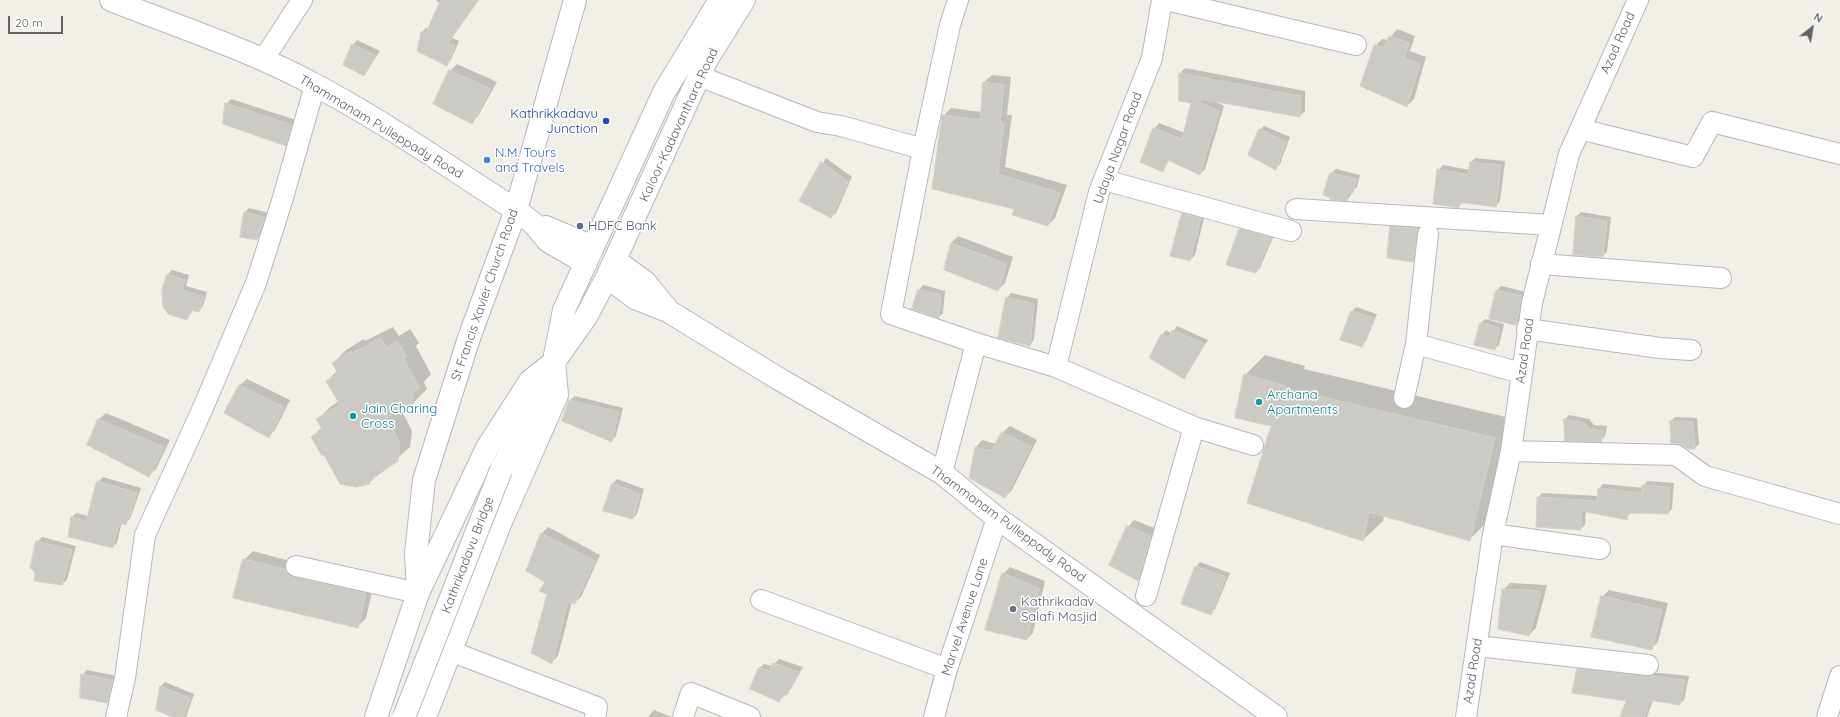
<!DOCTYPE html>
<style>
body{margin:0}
#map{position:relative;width:1840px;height:717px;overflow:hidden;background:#f1efe8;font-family:Quicksand,sans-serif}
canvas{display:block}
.north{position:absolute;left:1792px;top:8px;width:40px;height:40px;-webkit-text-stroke:3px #fff;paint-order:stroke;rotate:31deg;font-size:11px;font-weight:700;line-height:16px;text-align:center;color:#5f6368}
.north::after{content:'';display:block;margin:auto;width:14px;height:18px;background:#5f6368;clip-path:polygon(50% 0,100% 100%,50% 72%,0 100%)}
.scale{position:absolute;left:8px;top:16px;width:55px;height:18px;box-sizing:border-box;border:2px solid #5f6368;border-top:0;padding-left:5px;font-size:12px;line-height:14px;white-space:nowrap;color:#5f6368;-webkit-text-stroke:3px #fff;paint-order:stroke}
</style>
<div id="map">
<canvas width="1840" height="717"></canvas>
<div class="north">N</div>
<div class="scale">20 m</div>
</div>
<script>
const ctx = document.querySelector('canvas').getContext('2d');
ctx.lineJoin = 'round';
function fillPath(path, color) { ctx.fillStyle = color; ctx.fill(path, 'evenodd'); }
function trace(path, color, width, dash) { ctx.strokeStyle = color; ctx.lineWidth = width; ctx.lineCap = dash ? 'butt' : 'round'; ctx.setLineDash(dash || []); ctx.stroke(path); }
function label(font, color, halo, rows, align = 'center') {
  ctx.font = font + ' Quicksand,sans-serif'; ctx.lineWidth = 3; ctx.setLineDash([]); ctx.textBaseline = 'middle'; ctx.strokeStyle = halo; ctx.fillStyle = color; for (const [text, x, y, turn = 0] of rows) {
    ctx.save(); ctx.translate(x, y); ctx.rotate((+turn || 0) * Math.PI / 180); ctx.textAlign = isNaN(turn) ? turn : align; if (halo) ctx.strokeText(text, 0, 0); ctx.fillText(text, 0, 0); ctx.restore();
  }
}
fillPath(new Path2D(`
 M436 0H479L452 38 459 41 451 60 446 65 418 50 422 32 426 28 429 29 440 4Z
 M1397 29 1415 36 1410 51 1426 57 1414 99 1407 106 1375 46 1382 39 1388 40Z
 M357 40 380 51 364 75 353 45Z
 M457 64 497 82 478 116 471 123 450 71Z
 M1185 68 1305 91V111L1300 116 1215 101 1224 106 1205 169 1200 174 1170 160 1162 170 1154 129 1159 123 1185 133 1192 103 1180 74Z
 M992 75 1011 77 1007 115H1012L1005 167 1067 185 1055 218 1048 225 1015 208 943 116 951 108 982 112 984 82Z
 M231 99 296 120 290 141 285 145 226 104Z
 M1264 126 1290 137 1280 164 1276 169 1260 130Z
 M826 158 852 177 836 213 831 217 800 200Z
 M1475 158 1505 161 1500 201 1496 206 1463 202 1458 207 1438 170 1443 165 1470 170 1471 162Z
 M1336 169 1360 175 1357 187 1352 191 1351 195 1347 200 1331 173Z
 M249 208 269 213 262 235 257 239 242 236 245 212Z
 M1187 209 1205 214 1195 255 1190 260 1183 214Z
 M1581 212 1611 217 1607 252 1602 256 1577 216Z
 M1395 222 1422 224 1417 257 1413 261 1391 227Z
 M1244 225 1275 233 1260 268 1256 272 1240 229Z
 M958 236 1013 257 1005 283 998 290 945 270 951 243Z
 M172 270 189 275 186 286 207 292 203 306 199 311 193 310 187 319 167 275Z
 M923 285 945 291 943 313 939 317 919 290Z
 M1501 286 1526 292 1520 320 1516 324 1497 290Z
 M1011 293 1038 299 1034 340 1030 345 1007 298Z
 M1356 307 1377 314 1366 341 1362 346 1352 312Z
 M1485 319 1504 324 1499 345 1494 349 1481 323Z
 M1177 326 1208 340 1184 378 1162 335 1166 330 1172 334Z
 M393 327 399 336 410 329 419 343 416 346 431 374 424 382 427 389 414 402 401 409 412 431 410 447 369 483 325 454 312 437 322 427 318 419 330 407 339 401 327 381 337 371 333 363 346 350 364 339 365 341Z
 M1265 355 1305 366 1304 369 1514 419 1489 520 1470 539 1384 515 1383 521 1363 540 1248 502 1272 425 1245 375Z
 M247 379 290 400 275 430 269 436 225 412 240 385Z
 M575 396 623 408 616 436 612 440 564 420 570 400Z
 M106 413 170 440 156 469 149 475 88 444 99 419Z
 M1569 415 1589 419 1594 425 1607 426 1605 436 1600 441 1565 419Z
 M1675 417 1697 418 1699 444 1695 448 1683 445 1671 421Z
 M1010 426 1037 440 1012 490 1005 497 970 477 976 447 982 440 996 444 1003 432Z
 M103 477 141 488 130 519 126 523 122 522 117 543 112 547 71 518 76 513 88 516 98 482Z
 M617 479 644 489 637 514 633 518 605 510 613 483Z
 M1647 481 1674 483 1672 509 1668 513 1631 512 1626 519 1586 510 1585 525 1581 529 1538 498 1542 493 1599 496V489L1603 484 1643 488Z
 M1134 520 1157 529 1145 573 1138 580 1128 527Z
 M548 527 600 555 581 597 574 603 572 602 558 656 552 662 548 593 542 533Z
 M42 537 76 546 67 580 62 584 36 571 37 542Z
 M253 551 374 584 366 618 357 627 244 560Z
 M1200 562 1230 573 1215 609 1211 613 1196 567Z
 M1010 567 1045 581 1033 633 1027 639 1003 574Z
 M1510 583 1547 585 1536 628 1529 635 1503 590Z
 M1609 590 1668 603 1658 642 1651 649 1602 597Z
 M779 659 803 667 791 689 779 701 751 688 759 668 764 664 773 666Z
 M1583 665 1689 676 1684 700 1679 704 1653 700 1647 717H1621L1628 700 1578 669Z
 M87 670 117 676 112 698 107 702 82 675Z
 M165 682 194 694 186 717H176L157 710 161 686Z
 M654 710 672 717H648Z`), '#0003');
const building = new Path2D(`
 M441 0H478L448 43 455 45 447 66 417 51 421 32 425 34Z
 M1389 36 1409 43 1404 58 1420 64 1407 107 1360 86 1374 45 1384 47Z
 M352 44 376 56 364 76 343 65Z
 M449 70 491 89 472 124 433 104Z
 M1179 73 1300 96V117L1201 99 1200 102 1219 111 1200 175 1168 160 1163 172 1140 162 1153 128 1182 139 1191 103 1179 101Z
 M983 82 1004 85 1000 122 1004 123 998 174 1060 193 1048 226 1012 215 1014 209 932 189 942 115 980 120Z
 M225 103 292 125 286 146 223 124Z
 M1259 129 1286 142 1276 170 1248 155Z
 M821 162 848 182 831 218 799 201Z
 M1470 162 1501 165 1496 207 1459 202V208L1433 204 1437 169 1468 175Z
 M1330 173 1356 179 1353 193 1348 192 1347 201 1330 200V198L1323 195Z
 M244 212 265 217 257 240 240 237Z
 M1182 213 1201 218 1190 261 1170 256Z
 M1576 216 1607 221 1603 257 1573 255Z
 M1390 226 1418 229 1413 262 1387 258Z
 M1239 229 1271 237 1256 273 1226 265Z
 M951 243 1007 264 998 291 944 270Z
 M167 274 185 280 182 290 204 297 199 312 190 310 187 320 168 314 163 307 162 291Z
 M918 289 941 295 939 318 912 309Z
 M1496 290 1522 296 1516 325 1489 319Z
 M1006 297 1034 304 1030 346 998 338Z
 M1351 311 1374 318 1362 347 1340 340Z
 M1480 323 1500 328 1495 350 1474 345Z
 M1172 330 1205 344 1184 379 1149 358 1161 334 1169 339Z
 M381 338 386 348 397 341 407 356 403 358 419 387 412 395 414 403 387 417 400 444 398 461 369 481 370 484 356 487 340 484 324 455 322 456 311 437 322 429 316 419 340 405 326 381 338 374 332 363 351 351 352 353Z
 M1244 374 1286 386 1285 388 1495 438 1470 541 1369 512 1363 541 1247 503 1271 426 1235 418Z
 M239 385 284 407 269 438 224 413Z
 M569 400 619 412 612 442 562 421Z
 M98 419 164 447 149 477 87 445Z
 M1564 419 1585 423 1589 429 1604 431 1601 442 1565 441Z
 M1670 421 1693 422 1695 449H1688L1682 445 1671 443Z
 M1002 432 1031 447 1005 498 969 478 975 447 991 451Z
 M97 481 137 493 126 525 119 523 113 548 68 537 71 517 86 521Z
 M612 483 640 494 633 519 603 511Z
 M1642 485 1670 487 1668 514 1628 513 1627 520 1582 511 1581 530 1536 527 1537 497 1597 501 1598 488 1642 493Z
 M1127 526 1151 536 1138 581 1109 565Z
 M541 533 595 561 575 604 568 602 552 664 531 653 547 594 539 591 545 582 526 571Z
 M36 541 72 550 62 585 34 581 35 572 30 568Z
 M243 559 285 569 289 575 294 577 366 593 358 628 233 598Z
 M1195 566 1226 577 1211 615 1181 604Z
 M1002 573 1039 588 1027 640 985 630Z
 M1502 589 1541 591 1529 636 1498 629Z
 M1601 596 1662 610 1652 650 1591 637Z
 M773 663 799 672 787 695H783L779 702 750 689 758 668 769 671Z
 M1577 669 1651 676 1685 680 1680 705 1650 700 1644 717H1620L1626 701 1572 693Z
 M81 674 113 680 107 703 80 698Z
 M160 686 190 698 184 717H173L156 710Z`);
fillPath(building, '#cccac5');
trace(building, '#d6d1c6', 1);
const minor = new Path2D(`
 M958 0 950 25 923 149 891 314 976 343
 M1166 0 1356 45
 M263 60 302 0
 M699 76 817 122 841 126 923 149
 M1580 129 1693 157 1712 122 1840 154
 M1104 180 1291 231
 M1296 209 1551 225
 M1541 264 1721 278
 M1527 329 1660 348 1691 350
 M1416 344 1428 234
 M1056 367 1099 192 1152 58 1162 0
 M1404 398 1416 344 1521 373
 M1511 451 1676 455 1705 476 1840 514
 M942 473 976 343 1056 367 1194 427 1253 445
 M1493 534 1600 549
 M296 566 418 593
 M1146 596 1194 427
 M761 600 947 669
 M1477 646 1648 665
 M450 651 597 707 595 717
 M116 717 125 678 145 535 202 410 256 283 282 201 315 85
 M683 717 691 693 750 717
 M934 717 947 669 997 518
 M1466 717 1493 534 1511 451 1532 303 1569 154 1638 0
 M1827 717 1840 676`);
const tertiary = new Path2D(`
 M418 593 416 553 424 480 469 338 516 210 575 0
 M376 717 418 593 487 448 530 381 554 362
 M425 717 500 524 557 395 554 362`);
const secondary = new Path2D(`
 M111 0C179 27 251 50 315 85 385 122 450 168 516 210L533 223 548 241 586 263
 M546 227 593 247
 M615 260 645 282 668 310
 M607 277 635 298 668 311 779 379 942 473 997 518 1276 717
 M555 355 564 310 664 92 720 0
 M501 470 554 362 586 317 607 277 706 61 744 0`);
trace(minor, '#b5b8bc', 22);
trace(tertiary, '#b5b8bc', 24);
trace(secondary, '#b6babf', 24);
trace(minor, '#fff', 20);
trace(tertiary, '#fff', 22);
trace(secondary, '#fff', 22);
const secondaryBridge = new Path2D(`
 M404 717 501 470`);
trace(secondaryBridge, '#b6babf', 24, []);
trace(secondaryBridge, '#fff', 22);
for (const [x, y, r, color] of [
 [606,121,4,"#1a4fb4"],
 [487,160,4,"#3f7fe0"],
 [580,226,4,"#5c6f8a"],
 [1259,402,4,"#0f9aa8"],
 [353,416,4,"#0f9aa8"],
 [1013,609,4,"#6b7280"]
]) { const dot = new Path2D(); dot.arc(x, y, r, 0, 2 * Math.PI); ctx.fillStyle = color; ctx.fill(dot); trace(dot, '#fff', 1.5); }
label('13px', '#5f6368', '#fff', [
 ["Azad Road",1618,43,-66],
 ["Kaloor-Kadavanthara Road",679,125,-65],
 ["Thammanam Pulleppady Road",381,127,31],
 ["Udaya Nagar Road",1118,148,-70],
 ["St Francis Xavier Church Road",485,295,-71],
 ["Azad Road",1525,351,-82],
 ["Thammanam Pulleppady Road",1008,524,36],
 ["Kathrikadavu Bridge",468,555,-69],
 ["Marvel Avenue Lane",965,617,-72],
 ["Azad Road",1473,671,-81]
]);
label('13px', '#164399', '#fff', [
 ["Kathrikkadavu",598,114],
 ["Junction",598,129]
], 'right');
label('13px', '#366cbe', '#fff', [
 ["N.M. Tours",495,153],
 ["and Travels",495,168]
], 'left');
label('13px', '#4e5e75', '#fff', [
 ["HDFC Bank",588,226]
], 'left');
label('13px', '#0d838f', '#fff', [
 ["Archana",1267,395],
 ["Apartments",1267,410],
 ["Jain Charing",361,409],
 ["Cross",361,424]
], 'left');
label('13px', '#5b616d', '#fff', [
 ["Kathrikadav",1021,602],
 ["Salafi Masjid",1021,617]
], 'left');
</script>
